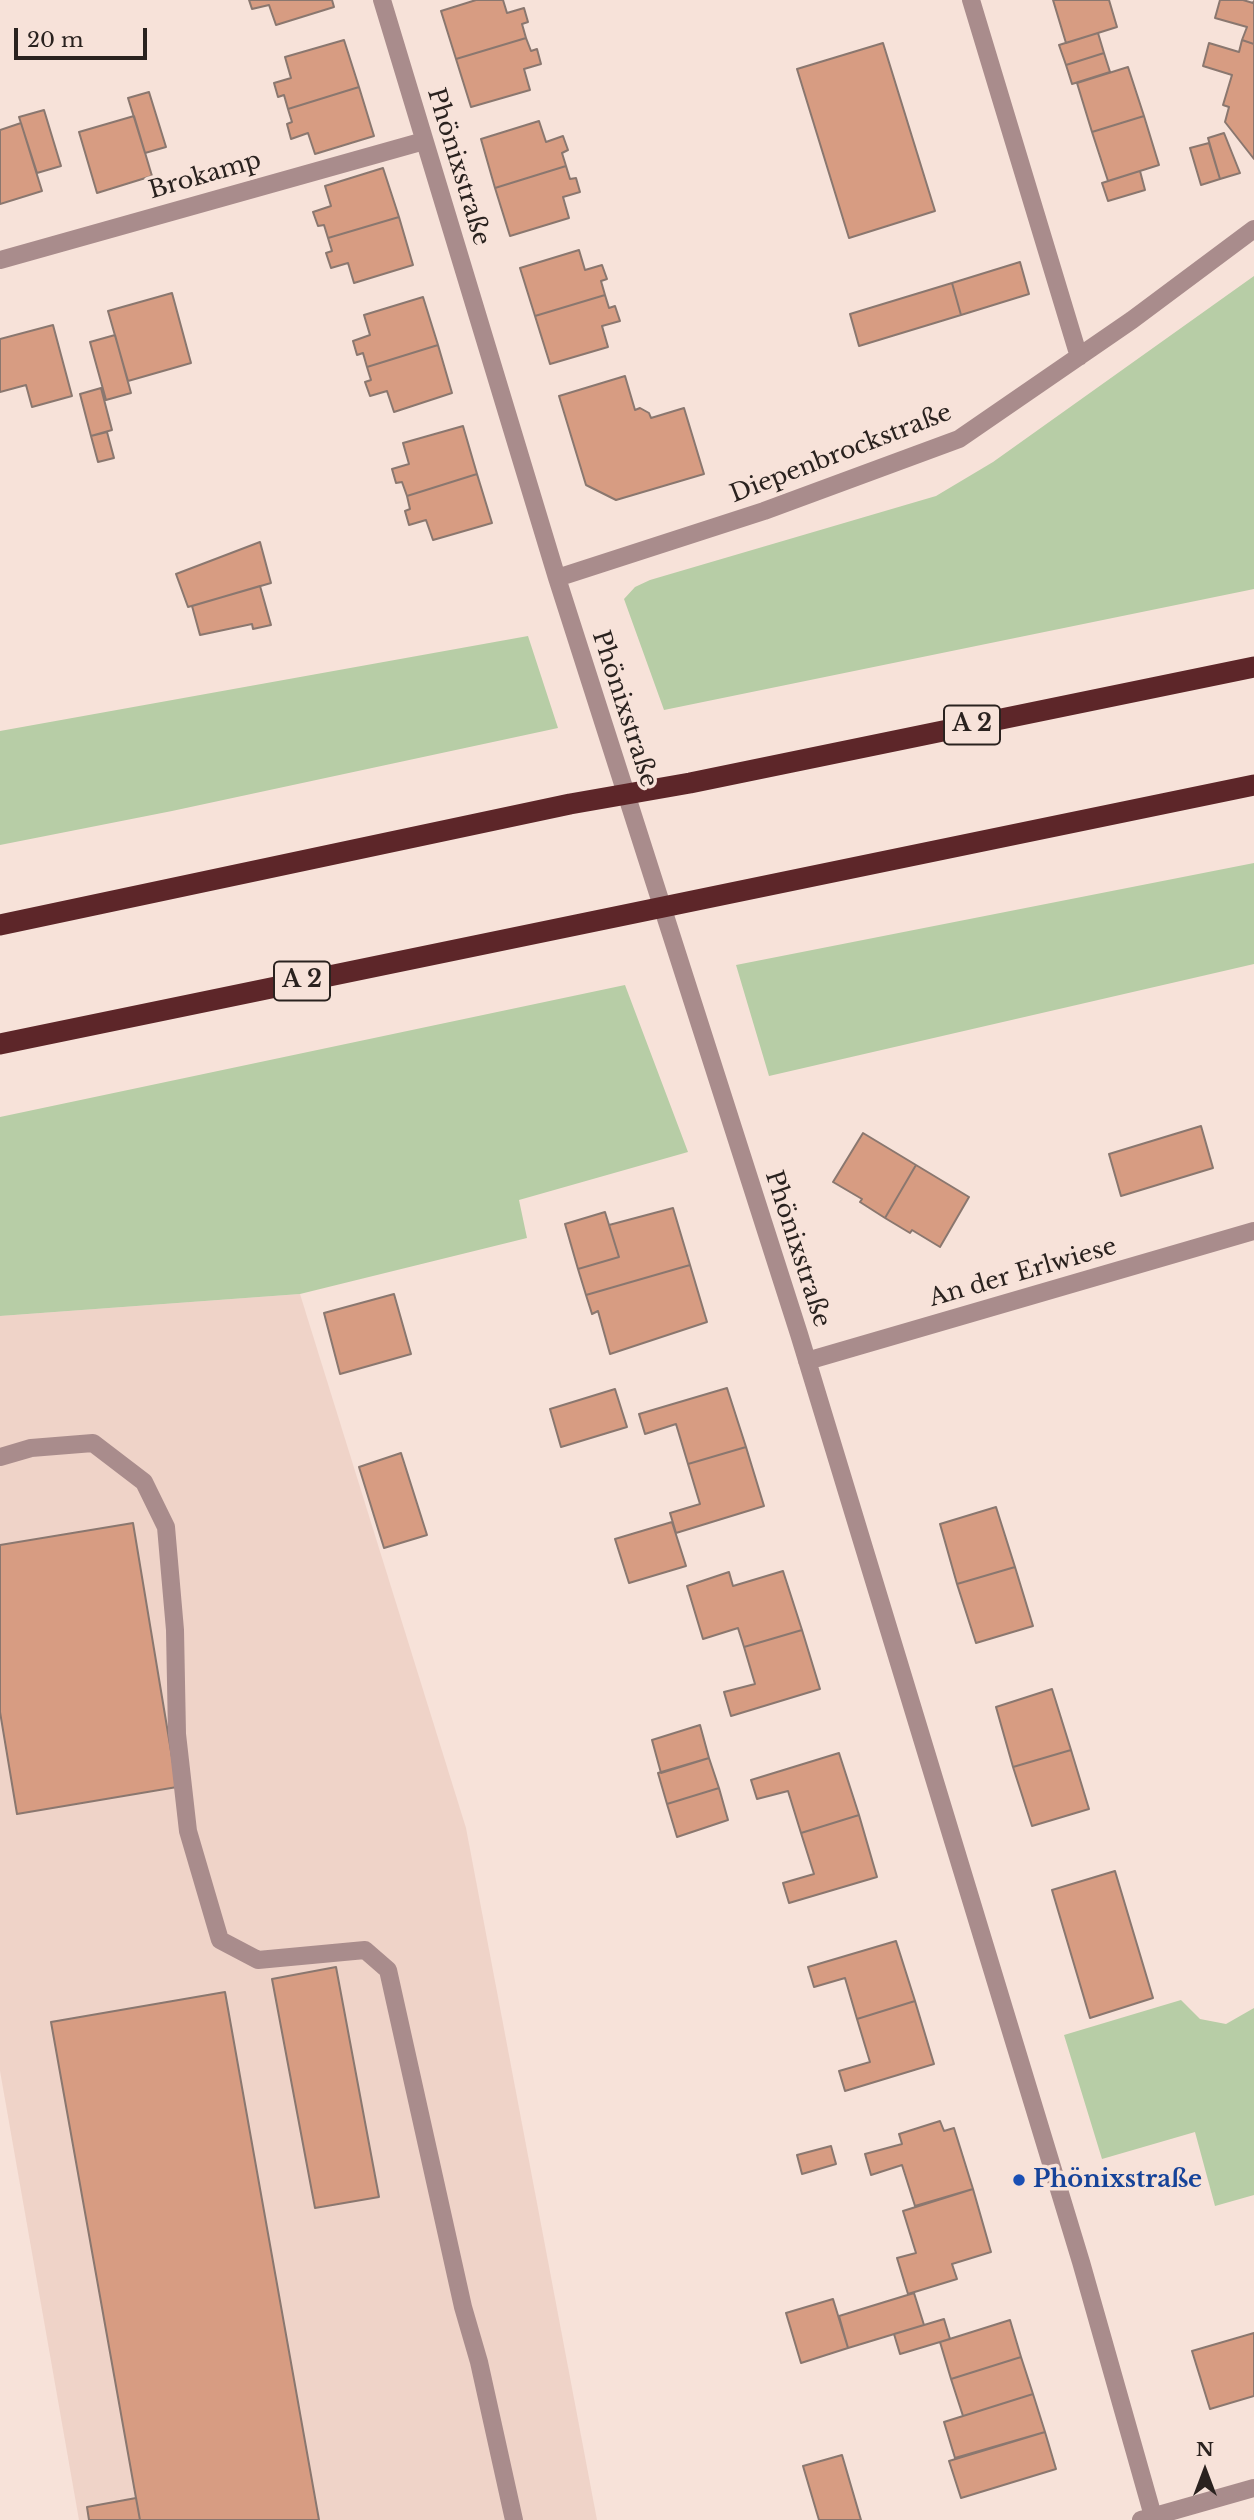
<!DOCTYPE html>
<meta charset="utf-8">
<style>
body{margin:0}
#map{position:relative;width:1254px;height:2520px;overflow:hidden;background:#f7e2d9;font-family:"Libre Baskerville",serif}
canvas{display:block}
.north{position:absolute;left:1170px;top:2436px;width:70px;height:70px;-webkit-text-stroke:5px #f7e2d9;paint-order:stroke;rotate:0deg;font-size:19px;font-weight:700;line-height:28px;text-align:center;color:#2a221f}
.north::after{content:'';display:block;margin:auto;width:24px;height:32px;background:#2a221f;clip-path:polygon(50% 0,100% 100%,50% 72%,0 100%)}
.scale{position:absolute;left:14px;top:28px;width:133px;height:32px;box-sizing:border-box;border:4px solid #2a221f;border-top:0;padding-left:9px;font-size:21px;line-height:24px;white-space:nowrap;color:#2a221f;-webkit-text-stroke:5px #f7e2d9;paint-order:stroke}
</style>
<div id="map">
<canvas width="1254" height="2520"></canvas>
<div class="north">N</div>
<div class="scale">20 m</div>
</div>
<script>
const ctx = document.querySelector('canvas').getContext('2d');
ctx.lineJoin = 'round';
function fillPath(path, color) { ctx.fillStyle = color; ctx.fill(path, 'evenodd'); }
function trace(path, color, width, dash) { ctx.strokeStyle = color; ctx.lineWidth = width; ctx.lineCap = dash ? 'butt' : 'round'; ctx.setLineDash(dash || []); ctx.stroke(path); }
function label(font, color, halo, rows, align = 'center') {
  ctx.font = font + ' "Libre Baskerville",serif'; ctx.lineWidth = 7; ctx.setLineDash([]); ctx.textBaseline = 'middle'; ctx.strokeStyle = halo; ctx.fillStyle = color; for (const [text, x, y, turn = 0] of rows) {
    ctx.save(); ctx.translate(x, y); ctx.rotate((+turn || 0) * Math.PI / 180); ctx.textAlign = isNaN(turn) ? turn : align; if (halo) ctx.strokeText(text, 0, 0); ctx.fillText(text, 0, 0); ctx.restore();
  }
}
fillPath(new Path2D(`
 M300 1294 466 1828 597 2520H79L0 2071V1316Z`), '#efd3c8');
fillPath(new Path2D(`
 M1254 276V589L664 710 624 599 635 587 650 580 936 496 993 462Z
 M528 636 558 728 172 811 0 845V731Z
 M1254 863V964L769 1076 736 965Z
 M625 985 688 1152 519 1200 527 1238 300 1294 0 1316V1117Z
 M1181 2000 1200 2019 1226 2024 1254 2008V2195L1215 2206 1195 2132 1102 2159 1064 2035Z`), '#b7cda6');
const building = new Path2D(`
 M249 0H332L334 7 276 25 269 5 252 9Z
 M476 0H503L507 13 524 8 528 22 522 24 526 38 456 59 441 11Z
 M1053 0H1109L1117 27 1066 43Z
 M1220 0H1243L1253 3 1254 1V44L1242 40 1247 27 1215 18Z
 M1098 33 1104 53 1066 65 1059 45Z
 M526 38 531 51 537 49 541 64 524 69 530 90 471 107 456 59Z
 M344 40 359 87 288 109 284 95 278 97 274 83 291 78 285 57Z
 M1242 40 1254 44V159L1225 122 1229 107 1223 105 1232 75 1203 66 1209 43 1239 52Z
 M883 43 935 211 849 238 797 69Z
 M1104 53 1110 72 1072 84 1066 65Z
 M1128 67 1144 116 1092 132 1077 83Z
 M359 87 374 136 315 154 308 133 291 139 287 124 292 122 288 109Z
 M149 92 166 147 145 153 128 98Z
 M44 110 61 166 37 173 19 117Z
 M134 116 152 176 97 193 79 132Z
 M1144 116 1159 165 1108 181 1092 132Z
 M539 121 546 142 563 136 568 150 562 153 566 166 495 188 481 139Z
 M21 123 42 191 0 204V130Z
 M1224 133 1240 173 1220 179 1208 138Z
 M1209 143 1220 179 1201 185 1190 148Z
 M566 166 570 179 576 178 580 192 563 197 569 218 510 236 495 188Z
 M383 168 399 217 328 238 324 225 318 226 313 212 331 206 325 186Z
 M1140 171 1145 190 1108 201 1102 183Z
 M399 217 413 265 354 283 348 263 331 268 326 253 332 251 328 238Z
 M579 250 585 270 602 265 607 279 601 281 605 295 535 316 520 268Z
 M1020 262 1029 294 961 315 952 283Z
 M952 283 961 315 859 346 850 314Z
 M172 293 191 363 128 381 108 311Z
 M605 295 609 308 615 306 620 321 602 326 608 347 550 364 535 316Z
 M423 297 438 345 367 367 363 353 357 355 353 341 370 335 364 315Z
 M53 325 72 396 32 407 26 385 0 392V339Z
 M115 335 131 393 106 400 90 342Z
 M438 345 452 393 394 412 387 391 370 396 365 382 371 380 367 367Z
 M625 376 635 410 640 408 649 413 651 418 684 408 704 474 616 500 586 485 559 396Z
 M101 388 112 430 91 436 80 394Z
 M463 426 477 474 407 496 402 482 396 483 392 469 409 464 403 443Z
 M107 432 114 458 98 462 91 436Z
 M477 474 492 523 433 540 426 520 409 525 405 511 410 509 407 496Z
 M260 542 271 583 188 607 176 574Z
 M260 586 271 625 253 629 252 624 200 635 192 606Z
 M1201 1126 1213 1168 1121 1196 1109 1154Z
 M863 1133 916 1165 885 1218 860 1202 862 1199 833 1182Z
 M916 1165 969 1197 940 1247 912 1230 910 1233 885 1218Z
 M673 1208 690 1265 586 1295 578 1269 619 1257 609 1225Z
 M605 1212 619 1257 578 1269 565 1224Z
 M690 1265 707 1322 610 1354 598 1311 592 1314 586 1295Z
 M394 1294 411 1354 340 1374 324 1313Z
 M727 1388 746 1447 688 1464 676 1424 645 1434 639 1414Z
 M615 1389 627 1427 561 1447 550 1409Z
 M746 1447 764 1506 676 1533 670 1513 700 1504 688 1464Z
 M401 1453 427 1535 384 1548 359 1467Z
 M996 1507 1015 1567 957 1584 940 1524Z
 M672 1522 686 1566 629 1583 615 1539Z
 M133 1523 177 1787 17 1814 0 1712V1545Z
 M1015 1567 1033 1626 976 1643 957 1584Z
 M783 1571 802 1630 744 1647 738 1628 703 1639 687 1586 729 1572 733 1586Z
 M802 1630 820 1689 731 1716 724 1692 755 1684 744 1647Z
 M1052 1689 1071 1750 1013 1767 996 1707Z
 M700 1725 709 1758 661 1773 652 1740Z
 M1071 1750 1089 1809 1032 1826 1013 1767Z
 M839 1753 859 1815 801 1833 788 1791 757 1799 751 1780Z
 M709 1758 719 1788 667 1804 658 1773Z
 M719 1788 728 1820 677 1837 667 1804Z
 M859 1815 877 1877 789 1903 783 1883 814 1874 801 1833Z
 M1115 1871 1153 1998 1090 2018 1052 1890Z
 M896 1941 915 2001 857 2019 845 1978 814 1987 808 1967Z
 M336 1967 379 2197 315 2208 272 1979Z
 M225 1992 319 2520H140L136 2498 51 2022Z
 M915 2001 934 2064 845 2091 839 2071 870 2062 857 2019Z
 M940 2121 944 2131 954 2128 973 2189 915 2206 902 2165 871 2175 865 2154 902 2144 899 2134Z
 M831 2146 836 2164 802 2174 797 2155Z
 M973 2189 991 2252 952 2264 957 2279 908 2294 897 2258 916 2253 903 2211Z
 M914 2293 924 2325 848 2348 839 2316Z
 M833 2299 848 2348 801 2363 786 2313Z
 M944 2319 950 2339 900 2354 894 2334Z
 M1010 2320 1021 2357 951 2379 940 2342Z
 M1254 2333V2396L1210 2409 1192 2351Z
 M1021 2357 1033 2394 963 2416 951 2379Z
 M1033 2394 1045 2432 955 2458 944 2422Z
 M1045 2432 1056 2469 961 2498 949 2461Z
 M842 2455 861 2520H819L803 2466Z
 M136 2498 140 2520H89L87 2507Z`);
fillPath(building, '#d79c82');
trace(building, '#8a776f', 2);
trace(new Path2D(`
 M382 0 557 578 799 1334 1081 2262 1153 2516
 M971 0 1079 357
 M0 260 424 141
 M557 578 764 511 959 439 1132 320 1254 229
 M807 1361 1254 1231
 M0 1457 31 1448 93 1443 144 1482 166 1527 175 1630 177 1734 188 1831 220 1940 258 1960 365 1950 388 1970 463 2307 479 2362 514 2520
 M1141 2520 1254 2488`), '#a98c8c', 18);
trace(new Path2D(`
 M0 925 570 804 690 783 1254 667
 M0 1044 1254 785`), '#5d2629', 21);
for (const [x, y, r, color] of [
 [1019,2180,7,"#1a4fb4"]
]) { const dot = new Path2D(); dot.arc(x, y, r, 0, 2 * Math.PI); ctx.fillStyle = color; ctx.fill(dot); trace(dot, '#f7e2d9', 2.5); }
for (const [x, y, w] of [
 [972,725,56],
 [302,981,56]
]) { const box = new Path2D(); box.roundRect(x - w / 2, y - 19.5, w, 39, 5); ctx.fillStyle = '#f7e2d9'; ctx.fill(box); trace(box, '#2a221f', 2); }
label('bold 23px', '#2a221f', null, [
 ["A 2",972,725],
 ["A 2",302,981]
]);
label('24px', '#2a221f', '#f7e2d9', [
 ["Phönixstraße",458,167,73],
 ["Brokamp",205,176,-16],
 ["Diepenbrockstraße",841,454,-21],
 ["Phönixstraße",624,709,72],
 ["Phönixstraße",797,1249,72],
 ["An der Erlwiese",1023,1273,-16]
]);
label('bold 24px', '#164399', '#f7e2d9', [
 ["Phönixstraße",1033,2180]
], 'left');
</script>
